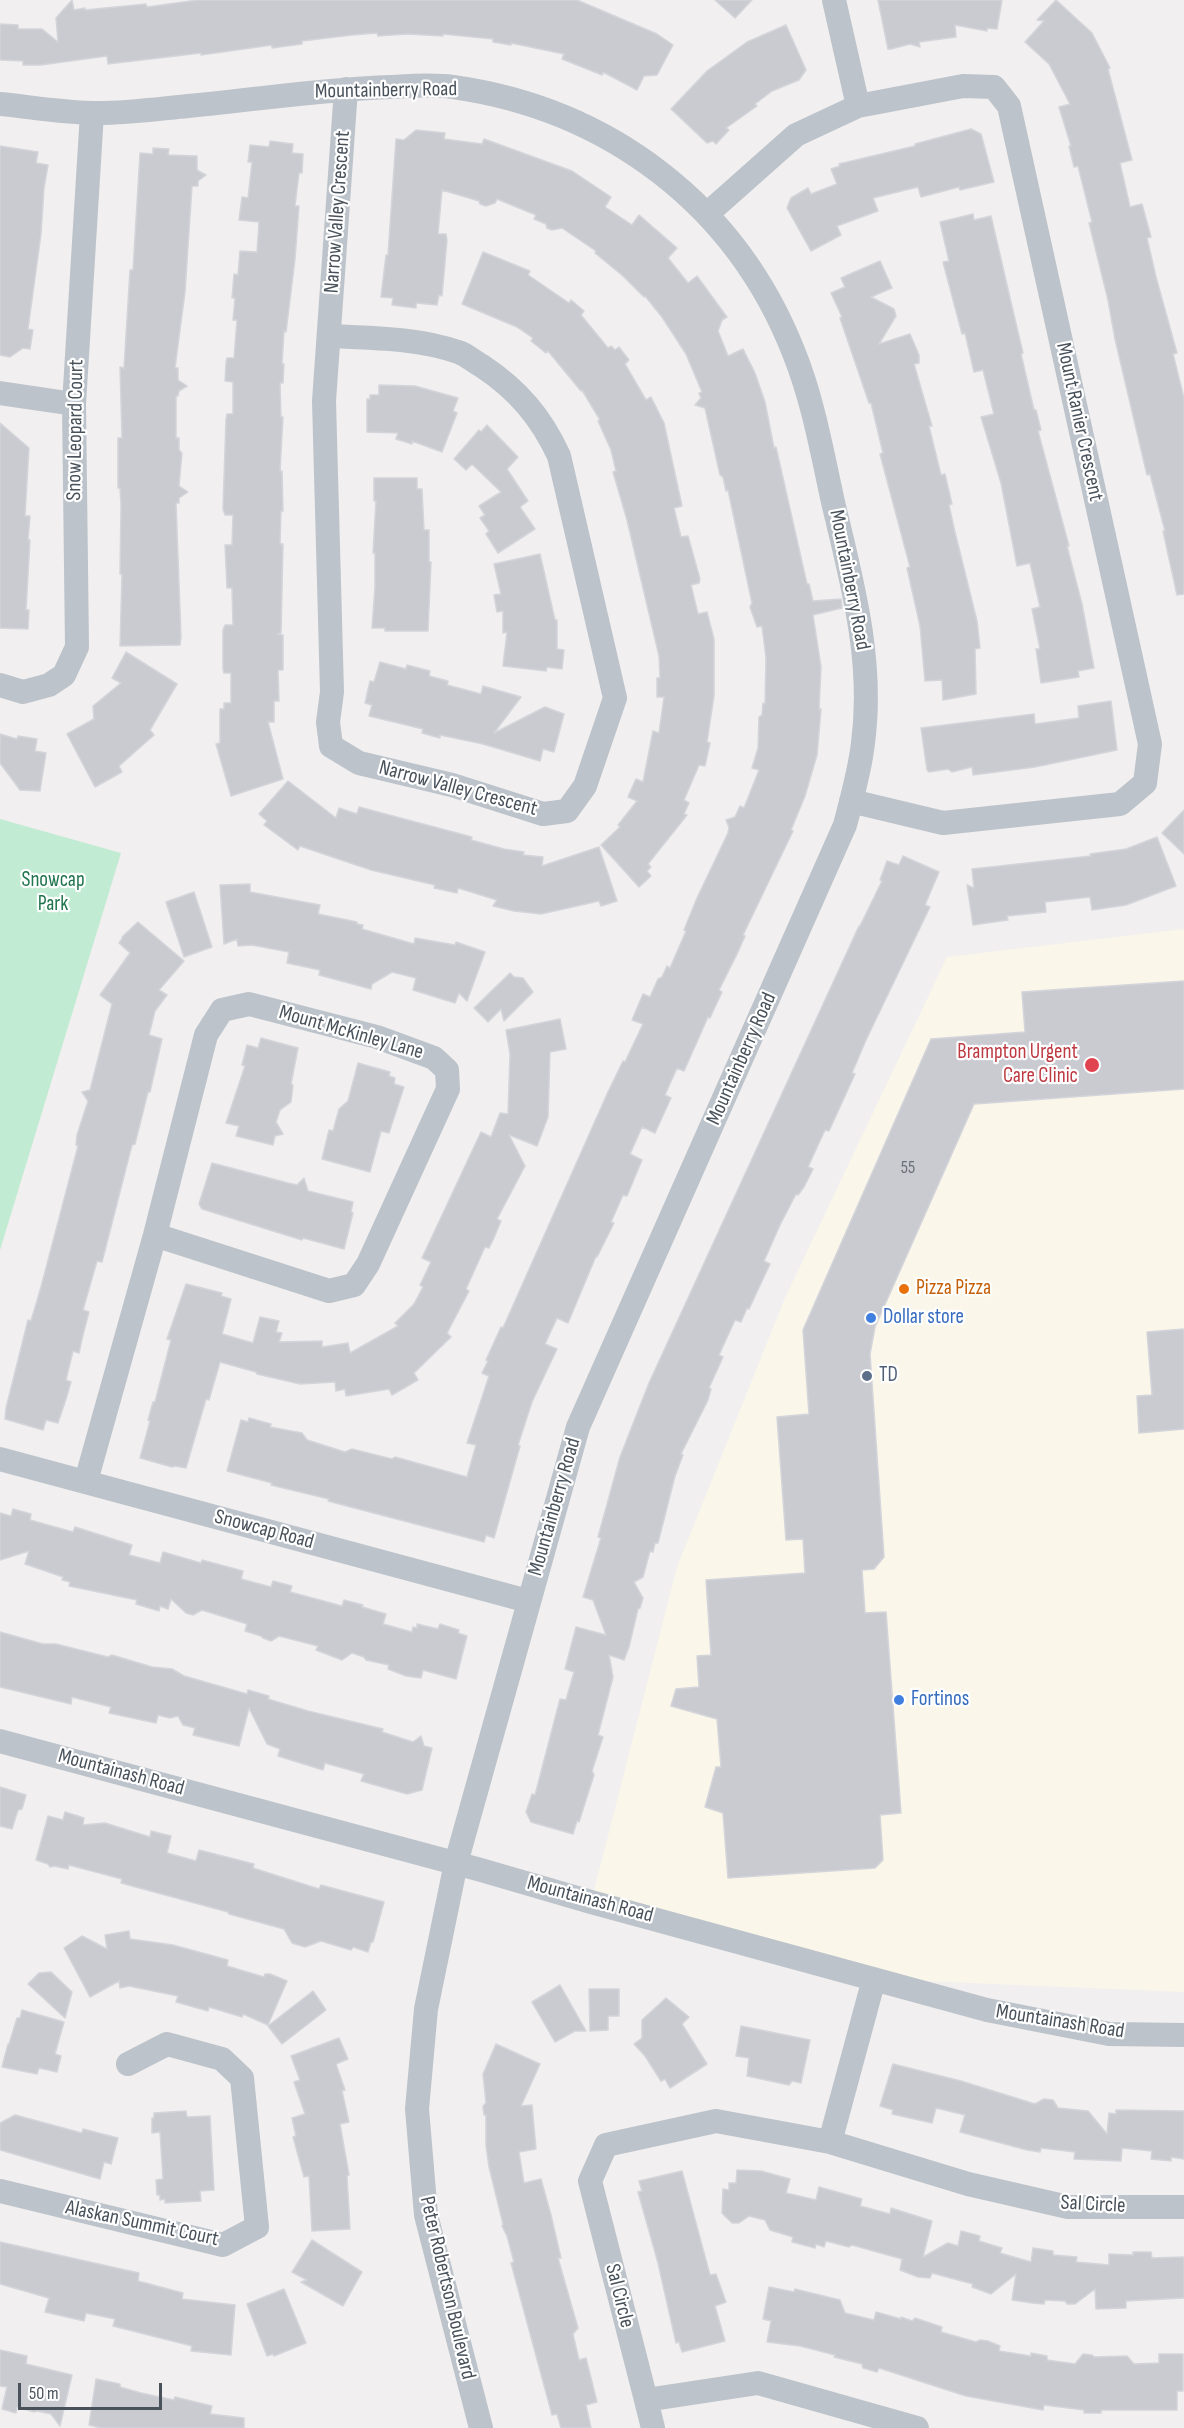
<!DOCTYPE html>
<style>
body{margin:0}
#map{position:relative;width:1184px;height:2428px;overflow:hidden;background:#f1efef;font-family:"Sofia Sans Condensed",sans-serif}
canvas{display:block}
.scale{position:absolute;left:18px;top:2383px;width:144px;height:27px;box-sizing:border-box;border:3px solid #49525b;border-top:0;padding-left:8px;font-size:18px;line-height:21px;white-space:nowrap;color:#49525b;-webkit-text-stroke:4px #fff;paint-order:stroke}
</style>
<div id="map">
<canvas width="1184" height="2428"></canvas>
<div class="scale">50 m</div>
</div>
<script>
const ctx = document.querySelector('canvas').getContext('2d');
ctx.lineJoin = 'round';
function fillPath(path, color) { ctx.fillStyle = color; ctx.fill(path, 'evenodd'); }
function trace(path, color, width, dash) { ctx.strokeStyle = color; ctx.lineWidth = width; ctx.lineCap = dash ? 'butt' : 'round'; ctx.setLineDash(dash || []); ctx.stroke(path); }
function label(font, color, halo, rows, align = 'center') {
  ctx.font = font + ' "Sofia Sans Condensed",sans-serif'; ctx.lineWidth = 4.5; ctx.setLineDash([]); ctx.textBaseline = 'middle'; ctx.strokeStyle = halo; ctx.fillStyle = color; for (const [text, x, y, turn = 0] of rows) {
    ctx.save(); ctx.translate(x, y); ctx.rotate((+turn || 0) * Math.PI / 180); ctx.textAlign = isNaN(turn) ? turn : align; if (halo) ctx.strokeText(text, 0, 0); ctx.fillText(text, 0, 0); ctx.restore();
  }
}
fillPath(new Path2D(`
 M1184 929V1992L874 1979 591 1902 677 1567 785 1298 947 957Z`), '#faf6ea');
fillPath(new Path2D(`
 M0 819 121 853 0 1250Z`), '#c2ebd3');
const building = new Path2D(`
 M72 0 74 10 85 8V10L146 4 147 7 198 0H577L657 34 673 45 657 75 644 76 637 90 603 72 602 75 562 59 564 54 511 43V45L493 42V39L443 34V36L407 34 378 36 377 33 352 35 302 41V44L272 48V45L201 55V53L108 64 107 56 41 65H23V61L0 60V24L18 25V29H42L58 42 56 18Z
 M715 0H752L735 18Z
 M878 0H1002L997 29 987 28V31L955 25 956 37 919 42 920 47 910 44 891 49H888Z
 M1056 0 1092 33 1110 68 1108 69 1132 160 1120 163 1130 207 1142 204 1151 237 1147 238 1156 277 1177 353 1173 354 1184 398V594L1177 595 1163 531H1165L1150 474 1147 475 1115 339 1108 300 1089 223 1092 222 1078 166 1074 167 1069 146H1071L1059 107 1070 104 1049 64 1025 42 1044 21 1037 20Z
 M786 25 806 70 799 80 772 91 755 104 757 106 726 128 729 130 716 144 713 141 707 143 671 109 707 71 747 42Z
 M971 129 981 134 994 182 960 190 959 187 921 197 918 187 873 198 878 211 837 226 841 235 811 251 787 208 791 198 808 188 811 194 837 184 831 169 840 166 839 164 915 146V144Z
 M416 130 445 133 444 139 482 144 484 139 572 171 611 197 605 207 632 225 639 215 677 248 668 258 688 283 697 276 727 317 722 320 718 331 728 356 743 349 755 373 765 402 774 448 776 447 807 584H809L813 601 841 599 842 608 813 615 821 667 819 709H821L817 755 805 796 791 830 793 831 743 935 745 936 737 954 719 990 722 992 710 1018 708 1017 684 1071 677 1068 665 1095 671 1098 655 1133 642 1127 630 1154 642 1160 627 1196 623 1195 611 1222 614 1223 597 1257 596 1256 568 1323 557 1318 545 1344 557 1349 532 1402 518 1445 520 1446 494 1538 486 1535 484 1542 328 1501 329 1499 271 1485 272 1483 227 1471 241 1420 248 1422 249 1418 271 1424 270 1427 302 1433 307 1440 345 1452 352 1449 392 1459 395 1457 467 1477 476 1445 467 1443 489 1376 482 1373 488 1361 486 1360 501 1327 503 1328 608 1092 623 1061 625 1062 643 1024 632 1020 643 994 650 997 658 979 662 977 667 966 670 968 686 931 684 930 697 898 728 833 729 827 726 820 735 817 740 806 744 808 759 770 752 768 758 748 759 717 762 715 763 703 765 704 766 658 762 626 757 627 750 607 752 603 728 490 726 491 723 477 720 475 705 408 695 405 701 398 699 393 702 392 686 354 662 317 645 296 644 297 623 276 595 253 596 251 562 228 552 230 547 228 546 224 534 219 536 215 497 199 495 203 486 206 480 204 479 201 442 190 438 234H446L447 240 442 296 439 295 437 305 416 303V308L392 305 393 298 381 297 386 255H388L396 139 404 140Z
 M270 141 293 144 292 153 303 154 302 173H299L295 206H299L295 259 286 332 284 331 282 364H284L283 383H280L281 417H283L280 471H282L283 511H281L280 544H283L281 633 277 634 283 635V670H278L279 701H274V722H268L283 779 231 796 216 744 220 743V709H224V703H231V673H224L223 669V630L225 625H233L232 588H227L225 545H232L233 515H225L223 509 226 419 227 414H233V382L225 381 226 363 227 358H234L237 320H233L235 298H232L234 274 238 275 240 251 257 252 259 222 239 220 242 197 248 198 252 162H248L250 145 269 147Z
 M0 146 38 152 36 163 48 165 44 188 41 234 28 329 33 330 30 349 23 348 10 357 0 355Z
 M153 148 169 149 168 155 197 156V170L206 175 198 181V186H192L185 292 175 368H178V380L187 386 179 391 178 396H176V438H179V450L182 453 179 486 188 492 179 498V503H176L181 637 180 645 120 646 122 574H120L121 504 120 488H118V438H122L120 367 124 368 130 270H133L140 153 153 154Z
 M973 214 974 220 991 216 1014 315 1023 353 1021 354 1034 410H1036L1041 430 1038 431 1069 546H1067L1082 604 1094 668 1078 671 1079 677 1041 683 1036 649H1040L1032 609 1040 607 1030 563 1017 566 1001 483 981 417 994 414 983 370 974 372 965 333 962 334 943 262 949 261 940 222Z
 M483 252 530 271 528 275 569 303 571 300 584 311 581 315 608 348 611 346 615 350 619 347 629 360 625 364 646 400 651 397 664 423 682 506 674 508 681 537 688 536 700 579 699 583 691 585 698 614 707 612 714 639V696L707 742 710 743 705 766 699 765 684 800 689 803 684 814 687 815 648 864 651 867 647 871 651 876 639 887 601 845 620 827 618 825 637 801 628 797 636 779 643 782 653 731 659 733 664 697H657V678H660L659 656 627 520 613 472 616 471 611 450 598 421 600 420 582 390 581 391 548 351 546 353 531 341 533 338 517 327 462 304Z
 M880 261 892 288 871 297 894 309 896 316 879 344 910 334 919 355V363L914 364 932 426H929L941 475 945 474 952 504 949 505 954 528 977 621 980 648 975 649 976 694 943 700 942 680 925 681 920 626 907 568 910 567 880 454 883 453 871 403H869L840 318 842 317 831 293 845 287 841 278Z
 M379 385 415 386 458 398 453 411 457 413 442 452 412 441V444L396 439 398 433 367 432V399H370V395H379Z
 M0 423 29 448 25 516H30L28 540H30L26 610H29L28 629 0 628Z
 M487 425 518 457 507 469 528 501 520 507 535 529 498 553 486 534 489 531 480 518 485 515 479 506 501 492 472 464 466 470 454 459 479 430 481 432Z
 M374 478H417V489H422L424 530H429V562H431L428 631H385V628H372L375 587V553H373L376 501H374Z
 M540 554 555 620H557V649L564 650 562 669 547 667 546 671 503 666 507 632 503 633V611L497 612 494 595 501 594 494 564Z
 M126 652 177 684 150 730 154 735 119 766 122 772 95 787 67 734 94 719 93 706 121 683 112 678Z
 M380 662 406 669 407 665 430 671 429 676 448 681 447 685 481 694 483 686 521 697 494 733 545 707 564 714 554 752 543 749 540 761 483 744 440 735V738L422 733 423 729 369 716 372 705 365 703 370 681 374 682Z
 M1111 701 1117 750 1035 767 973 775 972 767 952 772 948 769 929 772 927 770 921 728 1034 714 1035 724 1079 718 1078 706Z
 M0 734 17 739 18 736 37 739 35 751 46 753 40 791 20 790 0 763Z
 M288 781 336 818 339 808 357 814 359 807 472 837 471 840 504 849 524 852 523 855 543 857 542 866 599 847 617 901 601 906 599 901 541 914 514 911 493 906 497 900 458 888 457 893 434 888 435 885 371 870 300 846 298 850 264 825 267 821 259 814Z
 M1184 810V854L1162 833Z
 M1157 837 1176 886 1126 905 1092 910 1090 897 1045 902 1046 912 1007 916 1008 920 973 925 967 885 974 888 972 869 1091 856 1090 854 1126 849Z
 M903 856 939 872 925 905 930 907 866 1040 852 1073 855 1074 829 1131 825 1130 808 1167 813 1169 804 1187 798 1195 796 1194 780 1225 764 1261 770 1264 749 1309 747 1308 741 1322 735 1320 719 1355 723 1357 709 1388 711 1389 708 1400 681 1454 683 1455 675 1476 658 1543H655L653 1552 650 1551 643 1577 634 1582 643 1598 640 1608 638 1609 629 1647 624 1660 609 1655 613 1677 598 1735 603 1737 592 1771 594 1775 579 1822 577 1821 573 1834 531 1822 526 1812 532 1794 535 1795 560 1699 566 1700 574 1672 565 1669 576 1627 606 1635 593 1600 583 1597 601 1538 598 1537 620 1457 649 1383 859 926H860L882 881 880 880 887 861 899 865Z
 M250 884V892L320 905 318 914 357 922V924L363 925 362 929 414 944 415 938 455 945 456 942 485 952 467 1001 459 993 455 1003 413 990 416 978 392 972 372 984 371 989 319 975 320 970 287 963 289 952 252 945 238 946 237 939 224 944 220 885Z
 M194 892 212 947 184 957 166 902Z
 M138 922 184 961 159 990 167 995 155 1011 149 1035 162 1039 150 1092H148L135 1144 132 1145 102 1262 97 1261 83 1310 89 1312 83 1335 79 1353 73 1351 66 1380 71 1382 66 1399 58 1423 46 1420 43 1430 5 1419 6 1408 28 1320 31 1321 41 1287 78 1146 76 1145 77 1135 88 1101 82 1092 90 1090 112 1004 100 995 130 953 119 943 122 939V937Z
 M510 973 514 977 523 978 533 992 504 1021 501 1009 488 1022 474 1008Z
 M1184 981V1089L974 1104 875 1327 870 1354 884 1557 874 1569 862 1570 865 1613 886 1612 901 1813 880 1815 883 1860 875 1868 728 1878 723 1813 705 1807 716 1767H721L717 1719 671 1706 676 1689 699 1687 697 1656 711 1655 706 1580 805 1573 803 1539 786 1540 777 1417 809 1414 803 1330 931 1039 1025 1032 1022 992Z
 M560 1019 566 1049 550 1052 548 1117 537 1146 509 1135 525 1166 497 1219 501 1221 493 1240 489 1248 485 1247 466 1289 469 1291 447 1333 451 1337 414 1373 418 1380 392 1395 389 1389 346 1396 345 1389 336 1391 335 1382 300 1384 257 1374 256 1372 220 1362 209 1400 206 1399 186 1468 175 1466 172 1467 140 1458 150 1421 148 1420 153 1402H155L171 1340 167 1339 186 1284 222 1293 221 1296 231 1299 222 1334 253 1343 260 1317 279 1321 276 1332 282 1333 279 1342 322 1341V1347L348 1343 350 1353 398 1326 395 1323 414 1304 423 1287 420 1285 431 1262 422 1258 481 1132 491 1137 500 1113 508 1114 510 1054 506 1030Z
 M261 1038 298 1048 291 1084 293 1085 291 1102 280 1110 276 1122 283 1134 275 1136 273 1145 236 1136 239 1126 226 1123 245 1066 242 1065 247 1045 258 1048Z
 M358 1063 390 1072 389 1076 395 1078 394 1084 404 1087 389 1133 381 1131 370 1172 322 1159 329 1130 333 1131 339 1109 348 1101Z
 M212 1163 288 1183 297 1185 304 1178 308 1191 353 1202 351 1212 353 1213 344 1249 303 1238 302 1240 202 1209 199 1204Z
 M1184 1329V1429L1139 1433 1137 1396 1152 1395 1147 1332Z
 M13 1509 31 1514 30 1520 73 1532 75 1527 132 1545 129 1555 160 1563 163 1552 201 1563 202 1560 243 1571 241 1579 271 1587 273 1581 292 1586 290 1592 342 1606 344 1600 363 1605 362 1607 386 1614 383 1624 412 1632 413 1627 417 1628V1624L438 1629 440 1624 459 1630 458 1633 467 1636 456 1679 423 1670 421 1678 406 1676 388 1669 389 1665 366 1660 364 1657 352 1653 342 1660 316 1650 318 1646 279 1636 271 1641 263 1638 261 1636 245 1631 247 1624 202 1610 193 1615 186 1613 171 1599 168 1609 160 1606 159 1611 136 1604 137 1600 69 1586 70 1582 62 1580 63 1577 25 1564 29 1551 0 1560V1513L11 1516Z
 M0 1632 43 1644H56L108 1657 112 1655 152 1667 172 1669 184 1676 247 1694 248 1690 269 1696 268 1699 308 1711 383 1729 382 1732 413 1742 421 1736 424 1746 432 1748 422 1790 407 1794 361 1781 364 1774 325 1763 323 1770 278 1756 280 1749 267 1744 249 1708 239 1746 193 1735 195 1728 183 1725 178 1716 170 1718 158 1715 156 1723 109 1713 111 1707 72 1697 71 1704 0 1687Z
 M0 1787 26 1795 22 1809 18 1810 12 1829 0 1826Z
 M65 1812 84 1818 83 1825 105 1823 150 1837 151 1831 171 1836 167 1853 196 1861 199 1850 254 1864 253 1868 319 1889 321 1885 384 1902 373 1942H371L368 1952 353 1947 351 1950 321 1941 305 1947 292 1943 284 1929 229 1914 228 1912 121 1883 122 1879 69 1865 68 1869 54 1866 50 1867 48 1864 36 1860 48 1816 63 1820Z
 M129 1931 130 1939 173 1945 228 1960 227 1966 264 1977 265 1974H270L287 1981 268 2025 243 2014 242 2017 209 2007 208 2011 176 2002 178 1996 129 1986 120 1988 119 1981 90 1997 64 1948 82 1936 107 1949 105 1935Z
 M51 1972 72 1992 65 2018 28 1984 39 1973Z
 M560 1985 586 2031H575L555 2042 532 2002Z
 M589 1989H619V2016H608V2030L590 2031Z
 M313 1991 326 2010 282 2044 268 2026Z
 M666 1998 689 2017 682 2024 707 2064 670 2088 665 2079 661 2081 645 2056 634 2044 642 2038V2020Z
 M22 2010 64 2022 55 2054 61 2056 57 2072 39 2068 37 2074 2 2067 8 2044H9L17 2018H20Z
 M741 2026 810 2040 801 2083 792 2081 789 2085 747 2076 749 2058 736 2056Z
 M339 2038 348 2059 336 2064 345 2090 342 2091 349 2122 340 2124 349 2175 347 2176 350 2229 312 2231 309 2176 304 2177 293 2137 296 2136 292 2118 305 2114 294 2082 300 2080 291 2056Z
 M496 2044 540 2064 521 2106 532 2105 536 2149 519 2152 524 2183 541 2179 551 2215 561 2258H558L578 2328 573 2334 579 2360 586 2358 597 2402 586 2405 591 2428H561L557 2414 552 2415 511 2263 514 2262 507 2236 502 2226 503 2224 489 2167 486 2146V2115H484L483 2106 486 2103 483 2074Z
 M893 2064 961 2081 1035 2104 1044 2099 1053 2100 1058 2108 1088 2111 1107 2134 1109 2113 1116 2114V2110L1184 2111V2159L1171 2157V2161L1151 2159 1152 2151 1122 2148 1121 2161 1074 2159 1075 2152 1041 2148 1040 2152 1027 2150 960 2132 965 2115 936 2108 932 2123 892 2114 893 2110 880 2106Z
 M186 2111 187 2117 210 2116 214 2190 200 2191 201 2201 165 2203V2199L160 2200V2195H157L156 2180 163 2179 160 2132 152 2133V2118H154V2113Z
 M15 2115 82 2133 83 2129 118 2138 111 2164 104 2162 100 2179 0 2150V2123Z
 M737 2170 761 2171 790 2179 786 2193 816 2200 819 2187 862 2199 860 2206 890 2214 891 2208 932 2221 923 2257 948 2243 958 2246 961 2231 980 2236 979 2241 1002 2248 1000 2253 1031 2262 1033 2248 1053 2251V2255L1077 2257 1076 2262 1109 2265V2254L1133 2255V2252H1151L1152 2258 1184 2257V2298L1126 2301V2308L1096 2309 1095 2289 1075 2304H1067L1065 2301 1045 2300 1044 2304 1032 2303 1012 2300 1016 2274 991 2294 972 2287 973 2284 932 2273 930 2278 918 2277 900 2270 902 2259 852 2245 849 2247 826 2241 824 2247 816 2244 815 2248 792 2242 793 2237 770 2230 765 2220 749 2216 739 2223H732L722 2213 723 2189 729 2190V2183H736Z
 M682 2171 710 2275 716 2274 726 2302 715 2306 725 2341 682 2352 679 2342 676 2343 658 2263 638 2192 642 2191 639 2181Z
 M312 2240 362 2272 343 2306 301 2282 307 2280 292 2272Z
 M0 2242 139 2273 138 2281 183 2293 182 2299 235 2305 231 2355 191 2351 192 2346 113 2326 115 2319 86 2313 84 2321 45 2312 49 2298 0 2284Z
 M769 2287 794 2292 795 2289 840 2300 845 2313 874 2320 876 2312 901 2319V2317L912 2321 915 2318 942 2327 941 2332 976 2342 980 2340 988 2341 1000 2346 999 2351 1031 2356V2353L1047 2356V2360L1075 2364 1083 2354 1092 2355 1094 2357 1127 2356 1134 2364 1159 2363V2354H1183V2391H1177V2410H1101V2413H1084V2410L1044 2405 1043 2410 966 2396 879 2368 877 2372 863 2368 862 2364 834 2357 835 2355 800 2346 767 2342 771 2321 763 2319Z
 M284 2289 306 2343 274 2356 273 2354 267 2356 247 2304Z
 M0 2350 27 2356 26 2364 72 2375 60 2426 51 2414 37 2411 34 2412 17 2407 16 2413 2 2409 7 2387 0 2386Z
 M96 2379 120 2384V2387L141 2393 174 2400 175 2397 212 2406 210 2414 244 2418V2428H101L89 2425Z`);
fillPath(building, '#c9cbd1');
trace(building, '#d4d5da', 1.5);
trace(new Path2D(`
 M834 0 858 106
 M0 104C30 107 60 112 91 113 122 114 157 109 188 106 256 100 322 89 390 87 411 86 432 84 453 87 609 109 736 205 794 353 813 400 822 452 833 502 852 582 874 660 863 743 860 770 852 798 845 825L578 1427 456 1863 426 2009 417 2109 426 2215 481 2428
 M707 214 796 135 858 106 963 86 994 87 1009 106 1150 744 1145 783 1120 804 943 823 851 801
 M330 336C372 338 418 338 458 352 466 354 474 362 482 366 518 390 541 417 559 456L615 698 585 786 567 811 543 814 452 785 359 763 331 746 328 722 332 692 324 401 346 89
 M0 393 74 404
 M0 685 23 692 49 685 64 675 77 647 74 404 92 113
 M0 1459 528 1601
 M86 1481 155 1235 206 1035 222 1010 249 1004 377 1037 434 1058 447 1070 448 1089 368 1264 354 1285 329 1291 155 1235
 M0 1741 481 1870 591 1902 987 2010 1109 2034 1184 2035
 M830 2142 874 1979
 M0 2191 223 2245 257 2227 242 2078 222 2059 167 2044 128 2064
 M646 2400 653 2428
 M917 2428 758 2383 646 2400 590 2181 606 2145 716 2121 830 2142 968 2184 1068 2207H1184`), '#bcc3ca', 24);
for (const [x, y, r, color] of [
 [1092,1065,8,"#e0444e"],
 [904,1289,6,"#e8710a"],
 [871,1318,6,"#3f7fe0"],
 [867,1376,6,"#5c6f8a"],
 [899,1700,6,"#3f7fe0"]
]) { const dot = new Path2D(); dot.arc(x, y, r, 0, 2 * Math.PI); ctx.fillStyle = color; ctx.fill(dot); trace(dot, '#fff', 2); }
label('18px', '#697078', null, [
 ["55",908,1168]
]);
label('21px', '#49525b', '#fff', [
 ["Mountainberry Road",386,91,-1],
 ["Narrow Valley Crescent",338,212,-86],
 ["Mount Ranier Crescent",1079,422,78],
 ["Snow Leopard Court",76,430,-89],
 ["Mountainberry Road",849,580,79],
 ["Narrow Valley Crescent",458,789,15],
 ["Mount McKinley Lane",351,1033,16],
 ["Mountainberry Road",742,1059,-66],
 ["Mountainberry Road",555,1507,-74],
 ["Snowcap Road",264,1530,15],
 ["Mountainash Road",121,1773,15],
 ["Mountainash Road",590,1900,15],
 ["Mountainash Road",1060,2022,9],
 ["Sal Circle",1093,2205,3],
 ["Alaskan Summit Court",142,2224,12],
 ["Peter Robertson Boulevard",447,2288,77],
 ["Sal Circle",619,2296,76]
]);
label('21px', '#20754e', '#fff', [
 ["Snowcap",53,881],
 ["Park",53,905]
]);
label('21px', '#be3a42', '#fff', [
 ["Brampton Urgent",1078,1053],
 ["Care Clinic",1078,1077]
], 'right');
label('21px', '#c56008', '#fff', [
 ["Pizza Pizza",916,1289]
], 'left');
label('21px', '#366cbe', '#fff', [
 ["Dollar store",883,1318],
 ["Fortinos",911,1700]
], 'left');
label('21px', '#4e5e75', '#fff', [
 ["TD",879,1376]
], 'left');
</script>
